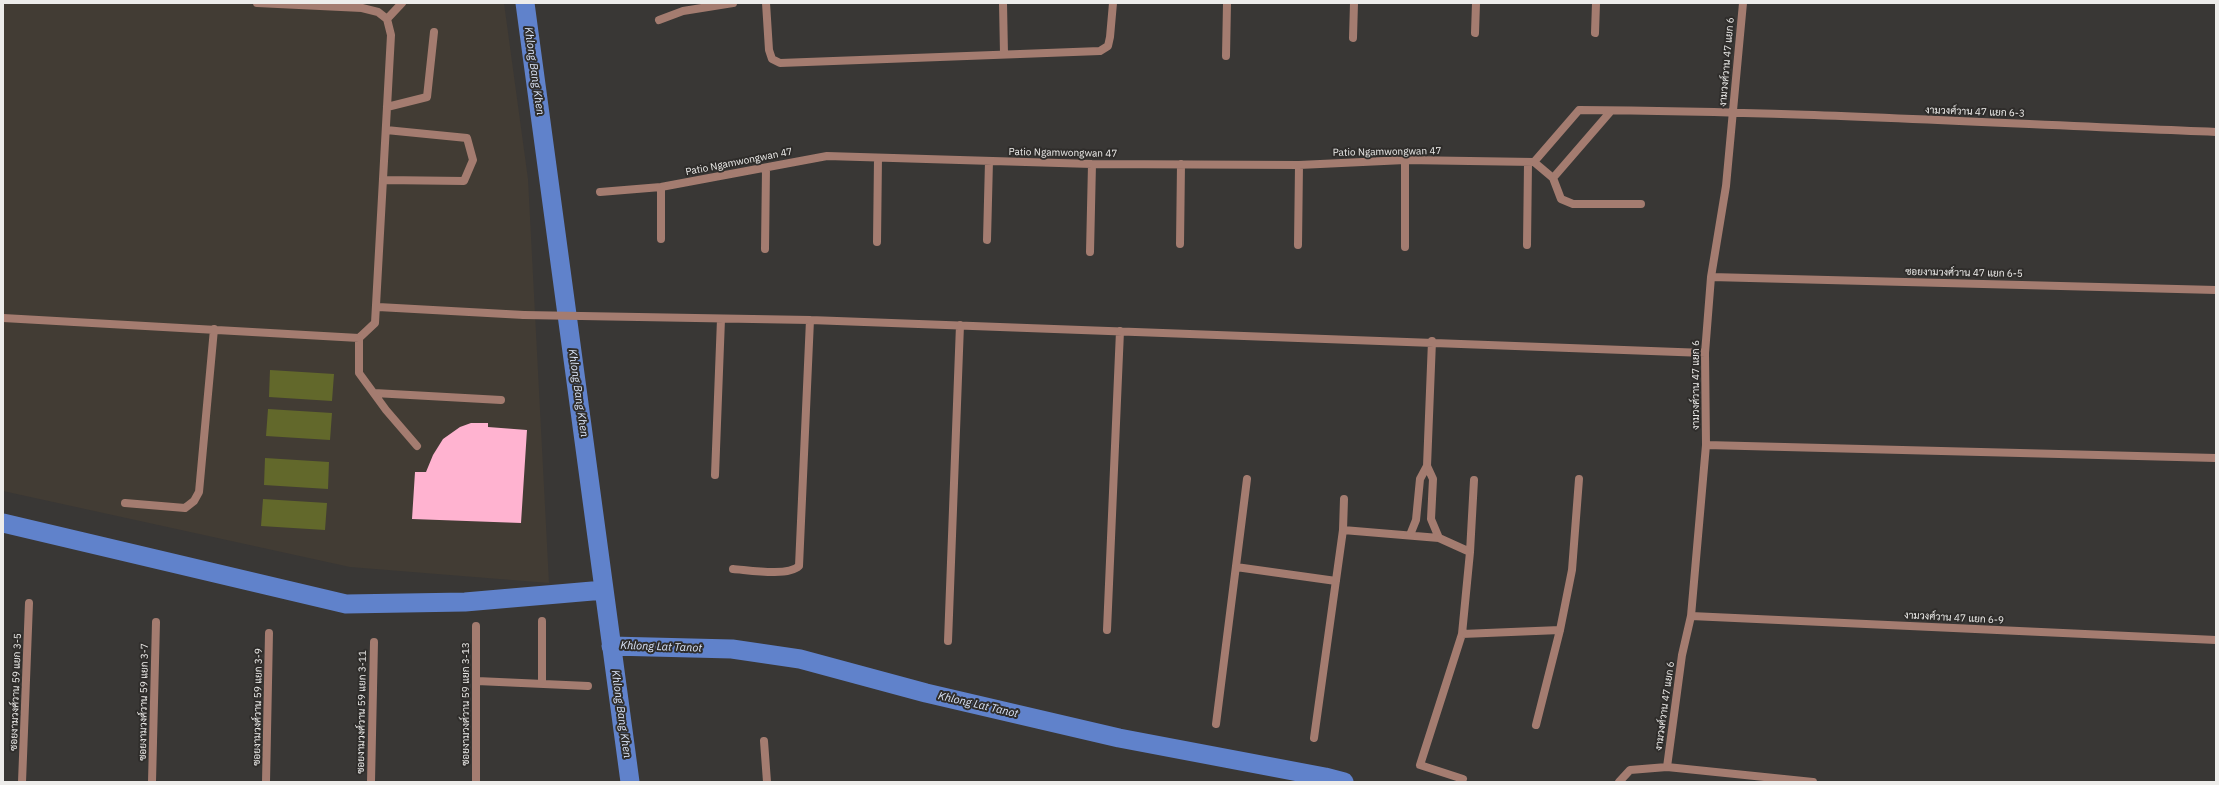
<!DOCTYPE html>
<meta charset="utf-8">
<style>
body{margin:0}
#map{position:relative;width:2219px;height:785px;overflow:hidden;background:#393735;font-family:"IBM Plex Sans",sans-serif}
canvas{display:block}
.frame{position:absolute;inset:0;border:4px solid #edecea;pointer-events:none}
</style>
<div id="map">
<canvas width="2219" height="785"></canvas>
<div class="frame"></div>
</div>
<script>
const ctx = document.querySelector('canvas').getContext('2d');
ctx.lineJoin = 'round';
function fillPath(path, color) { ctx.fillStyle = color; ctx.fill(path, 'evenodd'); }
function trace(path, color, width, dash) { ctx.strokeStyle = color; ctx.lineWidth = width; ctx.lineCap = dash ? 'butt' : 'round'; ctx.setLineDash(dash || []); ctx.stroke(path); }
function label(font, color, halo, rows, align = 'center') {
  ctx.font = font + ' "IBM Plex Sans",Sarabun,sans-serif'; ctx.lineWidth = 4; ctx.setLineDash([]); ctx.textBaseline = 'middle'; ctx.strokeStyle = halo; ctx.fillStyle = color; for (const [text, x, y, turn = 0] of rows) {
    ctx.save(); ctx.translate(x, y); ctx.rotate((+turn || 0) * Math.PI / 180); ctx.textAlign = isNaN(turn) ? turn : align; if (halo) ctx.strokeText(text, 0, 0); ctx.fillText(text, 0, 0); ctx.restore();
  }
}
fillPath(new Path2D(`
 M3 3H504L528 179 549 583 350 567 3 491Z`), '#423c34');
fillPath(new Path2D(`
 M270 370 334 374 332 401 269 397Z
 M268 409 332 413 330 440 266 436Z
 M265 458 329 462 328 489 264 485Z
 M263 499 327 503 325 530 261 526Z`), '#62682b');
trace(new Path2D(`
 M525 3 630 782
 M3 523 346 604 465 602 604 590
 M611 646 732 649 800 659 926 693 1119 738 1325 777 1344 782`), '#6082cb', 19);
fillPath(new Path2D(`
 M471 423H488V427L527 430 521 523 412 519 415 472H426L433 455 443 439 460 427Z`), '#ffb3d0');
trace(new Path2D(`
 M387 19 402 3
 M387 107 427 97 434 32
 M383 180 464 181 473 160 467 138 386 130
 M378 307 524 315
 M3 318 359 338 375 323 391 35 387 19 378 12 362 8 257 3
 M359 338V373L386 410 417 446
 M374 393 501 400
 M125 503 185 508 194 501 199 492 214 329`), '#a47c70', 8);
trace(new Path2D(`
 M766 3 769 50 772 59 780 63 1100 51 1108 46 1110 37 1113 3
 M1003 3 1004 54
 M659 20 683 11 733 3
 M1475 33 1476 3
 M1595 33 1596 3
 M1353 38 1354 3
 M1226 56 1227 3
 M1611 111 1553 178 1534 162 1579 110C1792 111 2004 124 2216 132
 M1553 178 1561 199 1573 204H1641
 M661 187V239
 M600 192 661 187 827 156 1092 164 1299 165 1405 160 1534 162
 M987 240 989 161
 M877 242 878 158
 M1180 244 1181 164
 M1298 245 1299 165
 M1527 245 1528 163
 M1405 247V160
 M765 249 766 168
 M1090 252 1092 164
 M1711 277 2216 290
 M524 315 810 320 1705 353
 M1706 445 2216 458
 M1427 466 1433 479 1431 519 1439 538
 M715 475 721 319
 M1343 530 1344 499
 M1410 535 1416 520 1420 479 1427 466 1432 341
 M1470 552 1474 480
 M1236 567 1336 581
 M733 569C748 570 788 577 799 566L810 320
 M1691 616 2216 640
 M476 626V782
 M1107 630 1120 331
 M1462 634 1560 630
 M948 641 960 325
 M477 681 588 686
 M542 684V621
 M1216 724 1247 479
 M1536 725 1560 630 1572 570 1579 479
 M1314 738 1343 530 1439 538 1470 552 1462 634 1420 765 1463 779
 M764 741 767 782
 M1667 767 1682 655 1691 616 1706 445 1705 353 1711 277 1726 186 1743 3
 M22 782 29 603
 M152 782 156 622
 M266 782 269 633
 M371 782 374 642
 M1619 782 1630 770 1667 767 1813 782`), '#a47c70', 8);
label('10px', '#edecea', '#2f2d2b', [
 ["งามวงศ์วาน 47 แยก 6",1727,62,-85],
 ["งามวงศ์วาน 47 แยก 6-3",1975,112,2],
 ["Patio Ngamwongwan 47",1387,152,-1],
 ["Patio Ngamwongwan 47",1063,153,1],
 ["Patio Ngamwongwan 47",739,162,-11],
 ["ซอยงามวงศ์วาน 47 แยก 6-5",1964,273,1],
 ["งามวงศ์วาน 47 แยก 6",1696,385,-90],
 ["งามวงศ์วาน 47 แยก 6-9",1954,618,3],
 ["ซอยงามวงศ์วาน 59 แยก 3-5",16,692,-88],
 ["ซอยงามวงศ์วาน 59 แยก 3-7",144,702,-89],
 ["ซอยงามวงศ์วาน 59 แยก 3-13",466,704,-90],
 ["งามวงศ์วาน 47 แยก 6",1665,706,-82],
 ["ซอยงามวงศ์วาน 59 แยก 3-9",258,707,-89],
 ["ซอยงามวงศ์วาน 59 แยก 3-11",362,712,-89]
]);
label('italic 11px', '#dae4f8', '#2f2d2b', [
 ["Khlong Bang Khen",534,71,82],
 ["Khlong Bang Khen",578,393,82],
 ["Khlong Lat Tanot",661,647,2],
 ["Khlong Lat Tanot",978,705,13],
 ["Khlong Bang Khen",621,714,82]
]);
</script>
